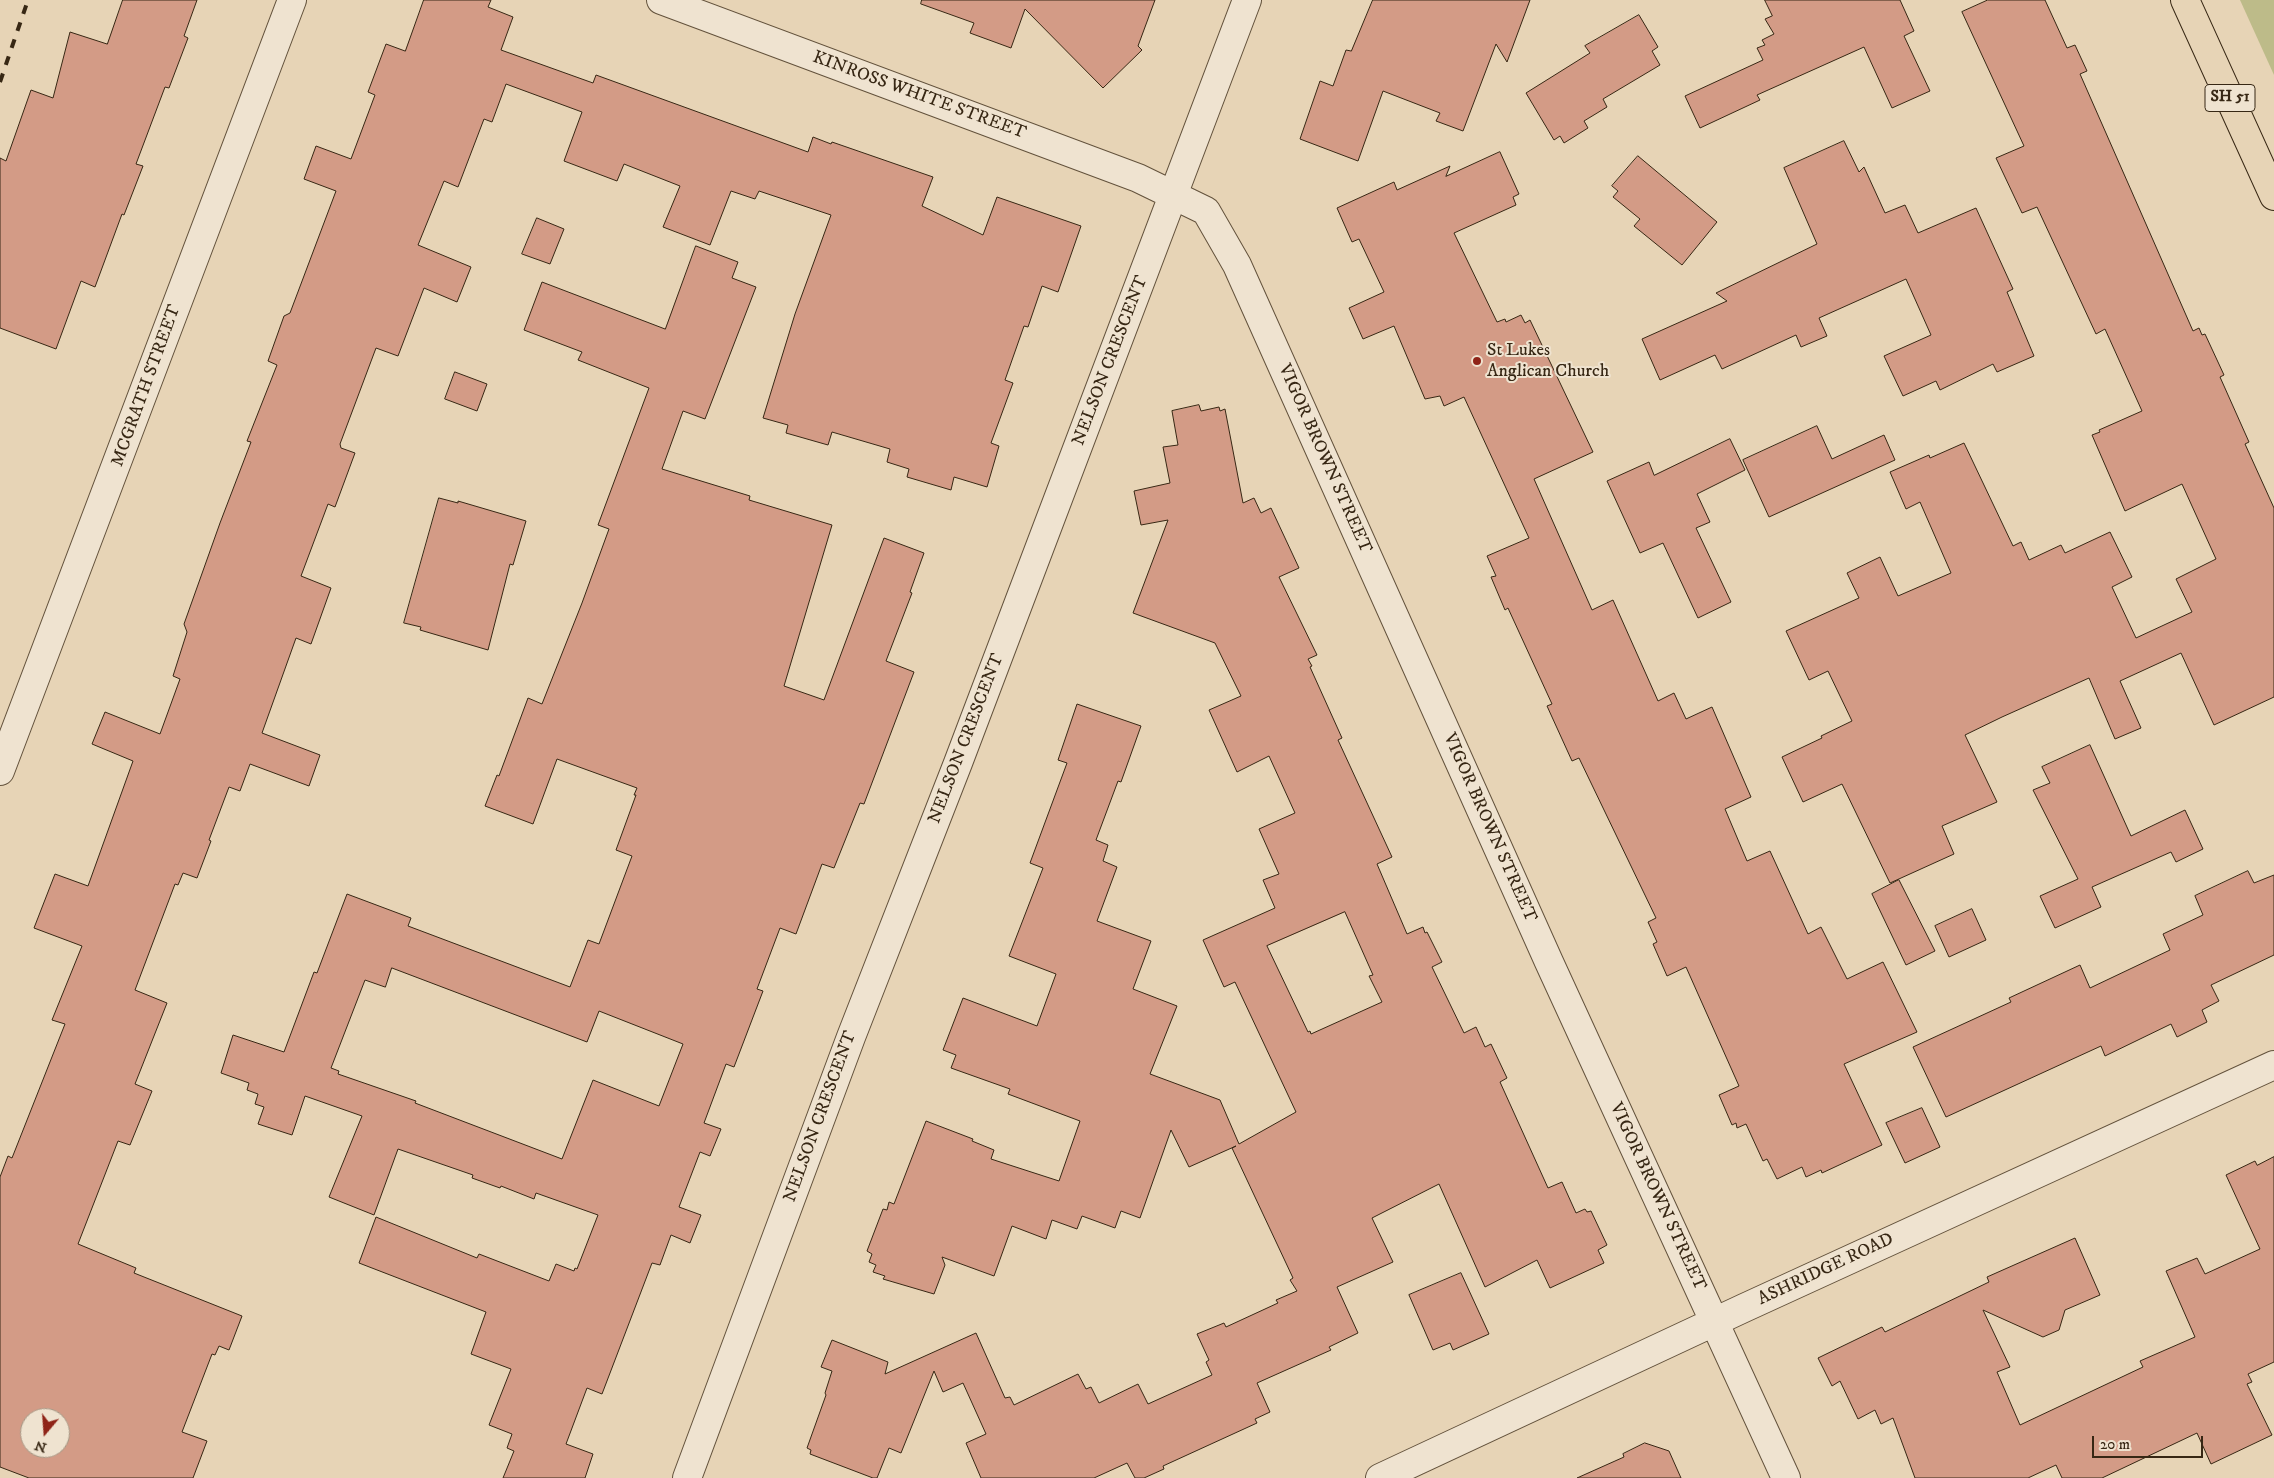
<!DOCTYPE html>
<style>
body{margin:0}
#map{position:relative;width:2274px;height:1478px;overflow:hidden;background:#e7d4b6;font-family:"IM FELL DW Pica",serif}
canvas{display:block}
.north{position:absolute;left:20px;top:1408px;width:50px;height:50px;box-sizing:border-box;background:#efe3d0;border:1px solid #a59885;border-radius:50%;rotate:198deg;font-size:14px;font-weight:700;line-height:20px;text-align:center;color:#372714}
.north::after{content:'';display:block;margin:auto;width:18px;height:22px;background:#8f2418;clip-path:polygon(50% 0,100% 100%,50% 72%,0 100%)}
.scale{position:absolute;left:2092px;top:1436px;width:111px;height:22px;box-sizing:border-box;border:2px solid #372714;border-top:0;padding-left:6px;font-size:15px;line-height:18px;white-space:nowrap;color:#372714;-webkit-text-stroke:4px #efe3d0;paint-order:stroke}
</style>
<div id="map">
<canvas width="2274" height="1478"></canvas>
<div class="north">N</div>
<div class="scale">20 m</div>
</div>
<script>
const ctx = document.querySelector('canvas').getContext('2d');
ctx.lineJoin = 'round';
function fillPath(path, color) { ctx.fillStyle = color; ctx.fill(path, 'evenodd'); }
function trace(path, color, width, dash) { ctx.strokeStyle = color; ctx.lineWidth = width; ctx.lineCap = dash ? 'butt' : 'round'; ctx.setLineDash(dash || []); ctx.stroke(path); }
function label(font, color, halo, rows, align = 'center') {
  ctx.font = font + ' "IM FELL DW Pica",serif'; ctx.lineWidth = 4; ctx.setLineDash([]); ctx.textBaseline = 'middle'; ctx.strokeStyle = halo; ctx.fillStyle = color; for (const [text, x, y, turn = 0] of rows) {
    ctx.save(); ctx.translate(x, y); ctx.rotate((+turn || 0) * Math.PI / 180); ctx.textAlign = isNaN(turn) ? turn : align; if (halo) ctx.strokeText(text, 0, 0); ctx.fillText(text, 0, 0); ctx.restore();
  }
}
fillPath(new Path2D(`
 M2240 0H2274V75Z`), '#bdbb89');
const building = new Path2D(`
 M123 0H197L184 36 188 38 169 88 165 87 136 164 143 166 124 215 122 214 95 287 81 281 56 349 0 328V158L6 161 31 90 53 98 70 32 107 44Z
 M424 0H491L488 7 513 17 501 50 593 83 596 75 808 152 813 137 831 144 832 142 933 177 922 206 983 235 997 197 1081 226 1058 292 1042 286 1028 327 1024 326 1005 380 1013 383 991 443 999 446 987 487 954 477 951 490 907 477 909 469 887 462 890 449 832 432 828 445 786 433 788 425 763 418 795 314 831 215 759 191 755 199 731 191 710 245 663 227 680 186 624 164 617 181 564 161 582 112 506 84 492 122 484 119 458 187 444 181 418 245 471 267 457 302 424 288 398 356 376 348 340 444 341 448 355 453 335 507 328 504 301 576 331 588 311 644 296 638 262 733 320 755 309 786 250 764 240 791 229 787 209 840 211 841 197 878 183 873 178 885 175 884 135 990 167 1003 135 1084 152 1091 130 1145 118 1141 78 1244 136 1268 134 1273 242 1316 229 1350 219 1346 215 1355 212 1354 182 1432 207 1441 193 1478H29L0 1467V1177L8 1156 12 1158 65 1024 52 1020 82 946 34 928 55 874 88 886 133 761 92 744 105 712 160 734 180 679 173 676 187 632 184 624 220 523 251 442 247 441 277 365 268 361 284 316 290 313 336 191 304 179 316 146 351 159 375 95 368 92 386 44 405 51ZM30 1418H60V1448H30Z
 M922 0H1155L1138 46 1142 50 1103 88 1025 9 1011 48 970 33 974 23 921 4Z
 M1373 0H1530L1507 62 1496 44 1463 131 1436 121 1440 113 1383 91 1358 161 1300 139 1320 81 1333 86 1346 50 1351 51Z
 M1765 0H1900L1914 31 1904 36 1930 91 1892 108 1864 47 1757 95 1760 100 1700 128 1685 96 1763 60 1757 48 1765 45 1762 40 1774 34 1765 19 1772 16Z
 M1988 0H2045L2067 48 2075 45 2087 71 2080 74 2193 331 2199 328 2202 335 2205 334 2224 375 2220 377 2249 442 2245 444 2274 508V697L2214 725 2181 653 2120 681 2141 728 2115 739 2089 678 2002 717 1965 735 1997 802 1942 826 1954 854 1890 883 1842 784 1803 802 1782 757 1822 738 1821 736 1852 721 1828 671 1809 680 1786 631 1859 598 1847 573 1880 557 1898 596 1951 573 1920 502 1906 509 1890 472 1929 455 1930 458 1964 443 2013 546 2021 542 2029 560 2061 545 2065 553 2110 532 2132 577 2112 587 2136 638 2192 612 2176 579 2216 559 2182 484 2125 511 2092 435 2100 432 2099 430 2142 411 2105 329 2096 334 2037 207 2022 213 1996 158 2024 146 1962 12Z
 M1639 15 1658 47 1652 51 1660 65 1603 99 1607 107 1584 121 1588 128 1564 143 1560 136 1554 140 1526 93 1590 53 1585 46Z
 M1844 141 1859 172 1864 167 1885 213 1905 205 1918 233 1976 208 2013 289 2007 292 2034 356 1997 372 1993 364 1940 390 1936 381 1903 396 1884 356 1931 335 1906 279 1819 318 1827 336 1801 347 1796 335 1722 369 1715 355 1660 380 1642 339 1727 301 1716 293 1817 244 1784 168Z
 M1500 152 1519 194 1513 197 1516 205 1454 233 1497 322 1505 319 1506 322 1521 315 1525 323 1530 320 1593 452 1534 479 1592 610 1613 600 1658 701 1674 693 1686 719 1712 707 1751 797 1725 809 1747 861 1770 851 1808 934 1821 927 1847 979 1883 962 1917 1032 1844 1064 1882 1145 1822 1173 1821 1170 1806 1177 1802 1167 1777 1179 1767 1159 1763 1161 1746 1124 1737 1128 1736 1123 1732 1125 1719 1095 1739 1086 1686 967 1667 976 1653 944 1657 942 1648 922 1656 918 1579 758 1572 761 1547 706 1552 704 1508 608 1505 610 1491 577 1496 576 1487 556 1529 538 1464 397 1444 406 1440 396 1425 399 1394 326 1363 339 1349 308 1384 292 1359 239 1352 242 1337 208 1394 182 1397 190 1450 166 1446 176Z
 M1638 156 1717 222 1682 265 1634 226 1640 219 1613 197 1618 191 1612 186Z
 M537 218 564 229 550 264 522 254Z
 M696 246 738 262 732 278 756 287 705 419 683 411 662 469 750 496 749 500 832 525 784 686 824 700 884 538 924 553 910 592 912 593 886 661 914 672 864 804 860 803 834 868 822 864 796 934 780 928 757 989 763 991 734 1067 726 1064 704 1123 721 1129 710 1156 700 1152 679 1207 701 1215 690 1243 671 1235 660 1265 652 1263 602 1394 587 1388 566 1444 593 1454 585 1478H503L514 1451 507 1448 512 1434 489 1425 511 1369 471 1354 486 1312 359 1263 376 1217 477 1258 479 1254 549 1281 556 1264 574 1271 575 1268 577 1269 598 1215 536 1193 534 1199 501 1186 500 1188 472 1178 473 1175 398 1149 374 1215 329 1197 362 1116 305 1096 292 1135 258 1124 264 1107 255 1104 258 1094 247 1090 249 1083 221 1073 233 1035 284 1052 314 972 317 973 347 894 411 918 408 926 570 987 588 940 599 944 632 856 616 850 636 795H634L637 788 557 759 533 824 485 806 497 775 499 776 528 698 542 704 582 603 609 529 598 525 649 388 578 360 582 352 524 330 542 282 665 329ZM392 968 587 1042 599 1011 683 1044 659 1106 593 1080 562 1159 415 1103 416 1101 338 1074 339 1071 331 1068 365 980 385 987Z
 M455 372 487 384 477 411 445 399Z
 M1199 405 1201 411 1219 407 1220 411 1225 409 1243 503 1254 498 1261 513 1271 508 1299 568 1279 577 1317 655 1308 659 1312 666 1310 667 1342 738 1338 740 1392 857 1377 864 1407 934 1423 927 1425 933 1427 932 1442 962 1432 967 1464 1033 1476 1027 1485 1047 1491 1044 1507 1078 1500 1082 1548 1188 1562 1182 1576 1213 1585 1209 1587 1212 1591 1211 1607 1245 1598 1250 1604 1263 1550 1288 1537 1260 1485 1287 1439 1184 1372 1218 1393 1262 1337 1287 1358 1333 1329 1347 1331 1350 1257 1383 1270 1412 1255 1419 1257 1423 1163 1466 1164 1469 1144 1478H1135L1127 1463 1094 1478H981L966 1443 986 1434 963 1383 943 1392 934 1371 901 1453 889 1448 877 1478H873L810 1454 811 1450 807 1448 826 1395 825 1393 832 1371 821 1367 832 1340 888 1362 885 1374 976 1333 1005 1398 1010 1397 1014 1405 1078 1374 1086 1389 1091 1387 1099 1403 1138 1384 1148 1404 1212 1375 1206 1362 1209 1360 1197 1334 1224 1323 1226 1327 1278 1303 1276 1300 1297 1291 1290 1280 1293 1278 1232 1148 1236 1146 1189 1167 1171 1130 1140 1218 1121 1211 1115 1228 1082 1216 1077 1229 1052 1220 1046 1239 1012 1226 994 1276 942 1257 945 1265 934 1294 883 1279 885 1276 873 1272 876 1265 869 1262 872 1254 867 1251 883 1209 887 1210 889 1202 894 1204 926 1121 973 1139 972 1141 994 1150 991 1159 1059 1181 1080 1121 1008 1094 1010 1089 951 1068 956 1055 943 1050 963 998 1037 1026 1056 974 1009 956 1043 868 1030 863 1067 763 1058 760 1077 704 1141 726 1121 782 1118 781 1096 840 1108 845 1103 861 1117 867 1097 921 1151 941 1133 989 1177 1006 1150 1074 1220 1100 1239 1144 1296 1112 1235 982 1224 987 1203 940 1275 908 1263 880 1279 874 1259 829 1295 813 1269 756 1237 772 1209 710 1241 696 1215 643 1133 613 1168 520 1141 525 1134 491 1170 483 1163 447 1178 445 1172 411ZM1345 912 1373 975 1369 976 1382 1002 1311 1034 1310 1031 1308 1032 1267 946Z
 M1817 426 1832 459 1884 435 1895 460 1769 517 1743 460Z
 M1730 439 1745 470 1697 494 1710 522 1696 528 1731 602 1698 618 1663 543 1640 553 1607 481 1649 462 1654 475Z
 M439 498 458 503V501L526 521 513 565 510 564 488 650 420 630 421 627 404 623Z
 M2090 745 2131 836 2185 810 2203 849 2176 862 2171 852 2092 887 2101 907 2055 928 2040 896 2078 879 2033 790 2050 783 2042 767Z
 M2248 871 2254 883 2274 875V955L2211 985 2219 1001 2202 1010 2207 1022 2177 1037 2171 1024 2105 1056 2101 1046 1946 1117 1913 1047 2011 1002 2009 998 2080 965 2090 988 2170 950 2163 934 2203 915 2195 896Z
 M1899 880 1935 951 1906 965 1872 894Z
 M1972 909 1986 940 1949 957 1935 926Z
 M1922 1108 1940 1147 1905 1163 1886 1123Z
 M2274 1157V1362L2248 1374 2252 1382 2247 1384 2272 1435 2211 1464 2197 1433 2102 1478H2062L2056 1465 2028 1478H1915L1893 1418 1881 1424 1875 1410 1858 1419 1840 1381 1832 1386 1818 1358 1882 1327 1885 1332 1989 1282 1987 1277 2075 1238 2100 1295 2065 1310 2059 1330 2043 1337 1983 1310 2010 1367 1997 1372 2020 1425 2143 1367 2140 1361 2195 1337 2166 1271 2197 1258 2205 1274 2260 1249 2226 1175 2255 1161 2257 1165Z
 M1461 1273 1489 1334 1453 1350 1450 1343 1433 1350 1409 1295Z
 M1645 1443 1669 1451 1681 1478H1577L1624 1457 1623 1454Z`);
fillPath(building, '#d39b86');
trace(building, '#372714', 1);
const minor = new Path2D(`
 M661 0 1138 178 1206 211 1237 265 1549 962 1786 1478
 M0 771 292 0
 M687 1478 851 1037 958 763 1247 0
 M1380 1478 1744 1308 2274 1065`);
const major = new Path2D(`
 M2185 0 2274 196`);
trace(minor, '#63523c', 30);
trace(major, '#372714', 30);
trace(minor, '#efe3d0', 28);
trace(major, '#e7d4b6', 28);
trace(new Path2D(`
 M0 82 28 0`), '#372714', 4, [9, 9]);
for (const [x, y, r, color] of [
 [1477,361,5,"#8f2418"]
]) { const dot = new Path2D(); dot.arc(x, y, r, 0, 2 * Math.PI); ctx.fillStyle = color; ctx.fill(dot); trace(dot, '#efe3d0', 2); }
for (const [x, y, w] of [
 [2230,98,50]
]) { const box = new Path2D(); box.roundRect(x - w / 2, y - 13.5, w, 27, 4); ctx.fillStyle = '#efe3d0'; ctx.fill(box); trace(box, '#372714', 1); }
label('bold 16px', '#372714', null, [
 ["SH 51",2230,98]
]);
label('18px', '#372714', '#efe3d0', [
 ["KINROSS WHITE STREET",919,96,20],
 ["NELSON CRESCENT",1111,361,-69],
 ["MCGRATH STREET",147,386,-70],
 ["VIGOR BROWN STREET",1324,459,66],
 ["NELSON CRESCENT",967,739,-69],
 ["VIGOR BROWN STREET",1489,828,66],
 ["NELSON CRESCENT",821,1117,-70],
 ["VIGOR BROWN STREET",1657,1197,65],
 ["ASHRIDGE ROAD",1826,1270,-25]
]);
label('18px', '#372714', '#efe3d0', [
 ["St Lukes",1487,351],
 ["Anglican Church",1487,372]
], 'left');
</script>
